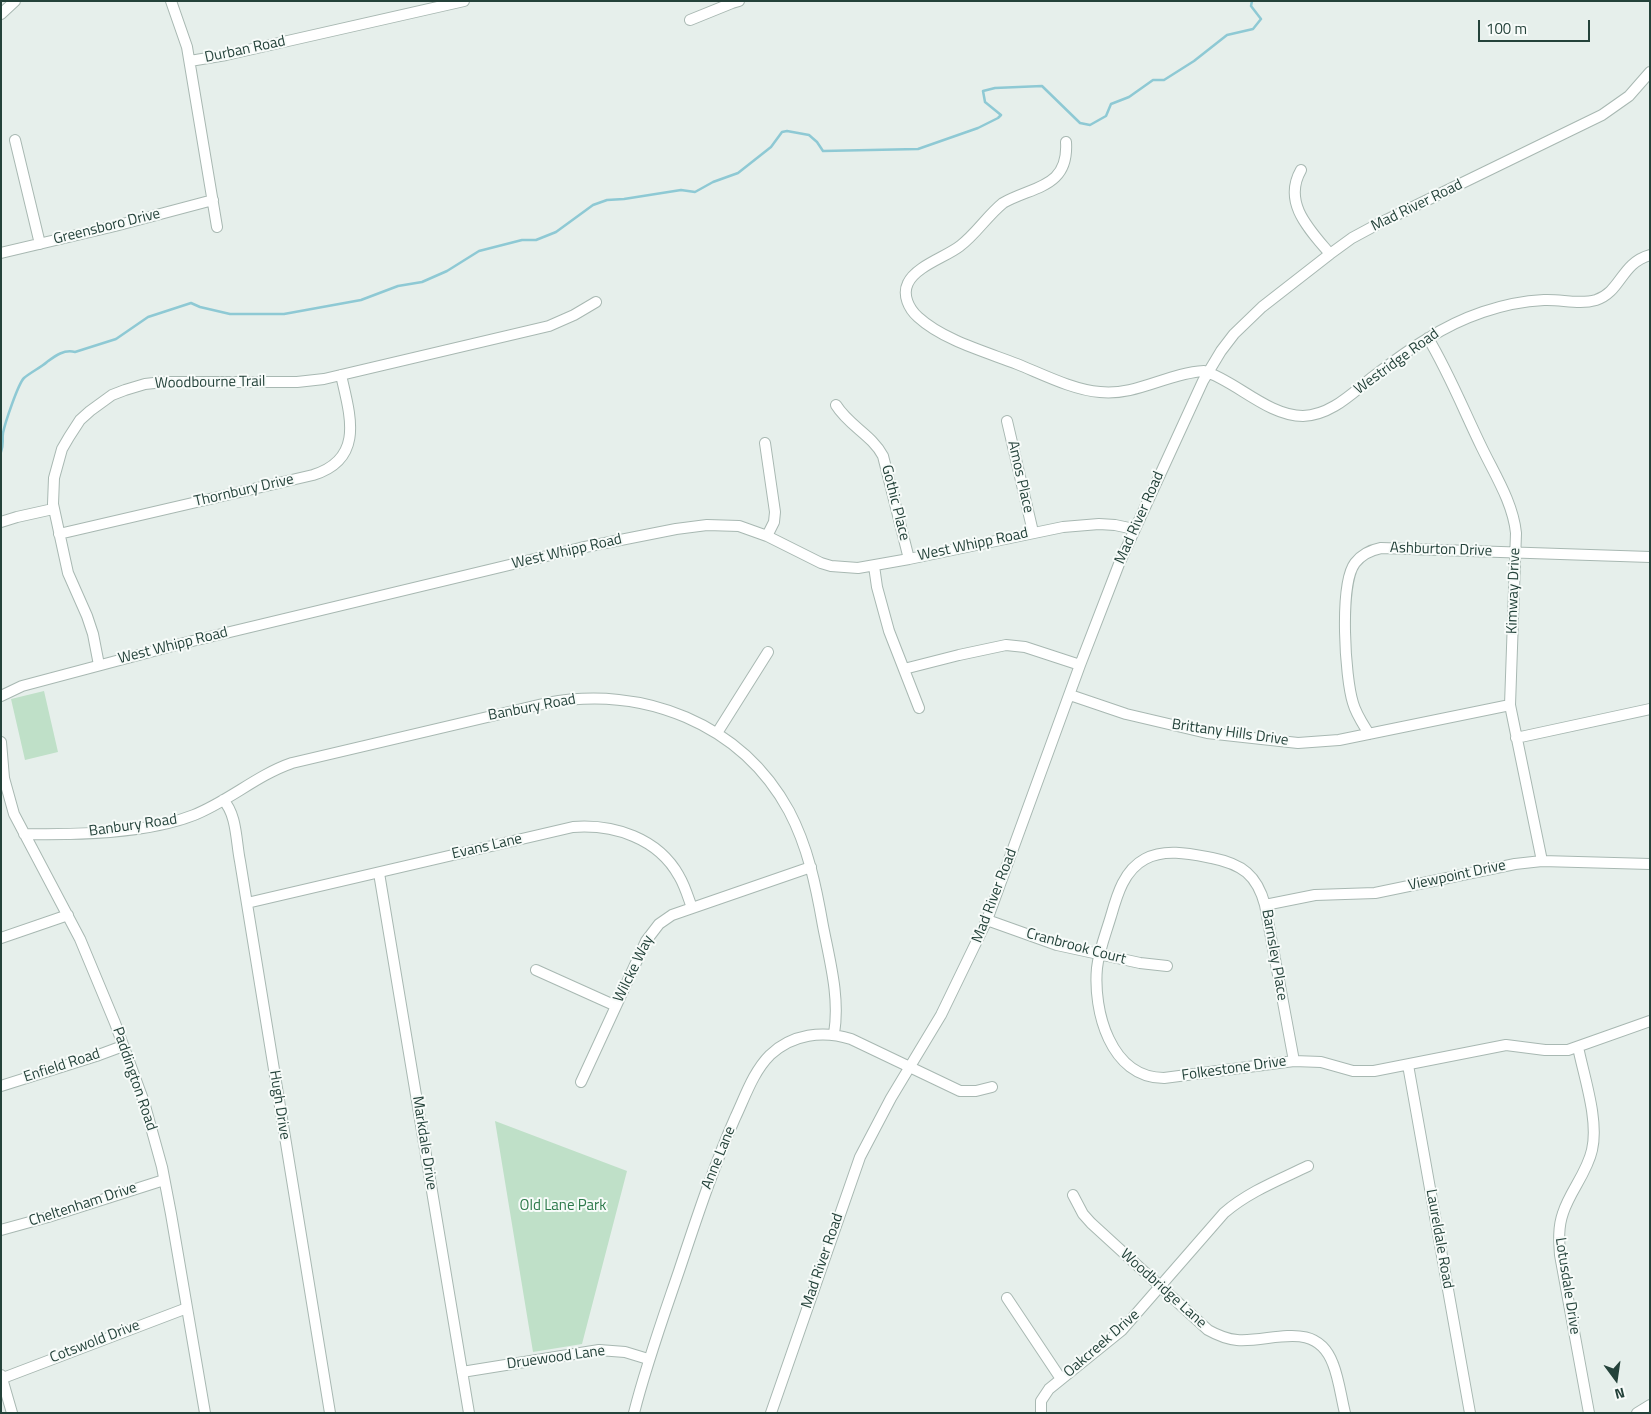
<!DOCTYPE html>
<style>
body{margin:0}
#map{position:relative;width:1651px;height:1414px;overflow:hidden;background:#e6efeb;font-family:"Titillium Web",sans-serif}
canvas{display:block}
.frame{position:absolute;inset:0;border:2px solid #24423a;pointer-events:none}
.north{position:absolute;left:1591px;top:1354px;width:50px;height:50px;-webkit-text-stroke:4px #f7fbf9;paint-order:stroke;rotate:166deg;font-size:14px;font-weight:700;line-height:20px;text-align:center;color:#24423a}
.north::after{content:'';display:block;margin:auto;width:18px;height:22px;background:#24423a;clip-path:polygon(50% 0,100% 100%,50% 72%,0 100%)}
.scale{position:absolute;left:1478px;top:20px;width:112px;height:22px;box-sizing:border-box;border:2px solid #24423a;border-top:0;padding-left:6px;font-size:15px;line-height:18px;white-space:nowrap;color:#24423a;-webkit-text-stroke:4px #f7fbf9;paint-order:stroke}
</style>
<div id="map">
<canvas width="1651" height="1414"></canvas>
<div class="frame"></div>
<div class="north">N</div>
<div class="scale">100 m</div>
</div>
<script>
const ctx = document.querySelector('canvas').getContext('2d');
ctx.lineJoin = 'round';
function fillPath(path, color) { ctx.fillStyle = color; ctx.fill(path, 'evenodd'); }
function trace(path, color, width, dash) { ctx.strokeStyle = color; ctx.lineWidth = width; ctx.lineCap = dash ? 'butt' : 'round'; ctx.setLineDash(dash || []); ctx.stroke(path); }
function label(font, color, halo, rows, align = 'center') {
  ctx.font = font + ' "Titillium Web",sans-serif'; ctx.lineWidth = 4; ctx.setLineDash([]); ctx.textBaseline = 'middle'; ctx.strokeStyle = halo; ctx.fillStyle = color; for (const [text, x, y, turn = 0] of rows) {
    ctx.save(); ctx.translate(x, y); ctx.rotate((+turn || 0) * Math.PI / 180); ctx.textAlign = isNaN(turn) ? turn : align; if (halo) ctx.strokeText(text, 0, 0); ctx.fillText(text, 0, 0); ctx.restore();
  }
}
fillPath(new Path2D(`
 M44 691 58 752 25 760 11 699Z
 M495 1121 627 1171 582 1344 533 1352Z`), '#bfe0c8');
trace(new Path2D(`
 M1 452C4 445 2 440 3 433 5 423 18 384 24 378 31 372 40 368 47 362 55 356 64 349 75 352L116 339 148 317 191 303 200 307 230 314H284L361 300 398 286 422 282 447 271 479 251 522 240H536L556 232 593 205 607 200 624 199 681 190 695 192 713 182 738 173 771 147 782 132 787 131 809 135 817 142 823 151 918 149 978 128 998 118 1001 115 985 102 983 91 995 88 1042 86 1080 123 1090 125 1106 116 1111 104 1129 97 1153 80H1164L1194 61 1227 35 1253 29 1261 19 1251 6 1252 1`), '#8ec9d4', 2.5);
const minor = new Path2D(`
 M171 1 187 47 217 227
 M1 14 15 1
 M690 20 732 3 739 1
 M190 61 226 55 464 1
 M15 140 40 244
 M1066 142C1069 188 1033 186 1003 203 987 216 976 234 960 246 946 257 916 266 908 283 902 295 909 309 918 317 943 340 986 352 1017 364 1042 374 1073 390 1100 392 1136 396 1168 373 1204 371 1236 381 1268 416 1303 416 1332 415 1353 392 1374 376 1391 363 1408 350 1427 339 1461 317 1503 302 1544 300 1561 299 1579 305 1596 300 1621 292 1621 263 1650 255
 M1301 170C1282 203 1310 230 1330 254
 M1 253 115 226 213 200
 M1428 338C1449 373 1464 411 1482 448 1495 475 1513 503 1516 533L1510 705 1542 861
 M836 405C849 426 872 435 883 456L909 559
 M1007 421 1033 532
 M765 443 775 512 774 522 767 536
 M1 522 17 517 53 509
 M59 534 313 475C365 459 350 415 341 375
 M874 566 877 587 889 631 919 708
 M99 665 93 634 87 616 68 573 53 504 54 478 62 449 69 437 80 420 90 411 112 395 125 390 145 384 163 382H297L324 379 549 326 574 315 596 302
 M904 669 959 655 1006 645 1025 647 1080 665
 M1070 695 1126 714 1207 733 1298 743 1339 740 1510 705
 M1 696 22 686 180 644 580 548 676 529 707 525 739 526 767 536 821 563 831 566 858 568 909 559 1063 527 1099 524 1115 525 1134 529
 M717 733 768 652
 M1369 734C1363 724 1356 714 1353 703 1345 678 1339 584 1355 563 1362 554 1371 550 1381 548L1650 557
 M1516 738 1650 709
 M1 742 4 778 14 814 80 939 115 1023 144 1102 162 1167 171 1214 205 1413
 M223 800C237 814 236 842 240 861L330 1413
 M24 834C75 835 146 834 194 815 229 801 257 775 292 763L547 703C643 685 741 723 789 811 808 847 816 886 823 926 830 962 840 998 834 1034
 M379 873 469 1413
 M247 903 573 827C614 824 658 838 679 876 685 886 688 897 692 908
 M1265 905 1315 895 1375 893 1515 864 1542 861 1650 864
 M987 920 1057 945 1140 963 1167 966
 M1 938 68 915
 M536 970 616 1006
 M1578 1047C1584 1077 1599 1120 1592 1150 1587 1173 1570 1191 1563 1213 1558 1227 1559 1241 1560 1255L1589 1413
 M1294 1061 1265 905C1257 875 1242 864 1212 858 1191 854 1165 848 1145 859 1124 870 1117 895 1111 916 1106 933 1099 950 1097 968 1093 1010 1110 1078 1164 1078L1294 1061 1321 1062 1353 1071H1374L1506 1045 1545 1050H1568L1650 1021
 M1408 1065 1470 1413
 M581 1082 646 941 659 924 672 915 811 867
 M1 1086 96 1056 123 1046
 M1073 1195 1083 1214 1091 1223 1208 1330C1217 1335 1226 1339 1237 1340 1271 1343 1316 1318 1333 1364 1339 1379 1341 1397 1345 1413
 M1 1230 48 1217 164 1180
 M1007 1298 1061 1379
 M462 1372 599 1350 625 1352 648 1359
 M1 1375 12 1413
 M3 1378 187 1308
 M634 1413C646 1365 663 1318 679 1271 696 1220 713 1168 735 1118 745 1097 753 1072 770 1055 792 1034 823 1030 851 1039L960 1091H976L992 1087
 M771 1413 860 1157 891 1098 941 1015 987 920 1080 665 1119 564 1203 381 1221 351 1234 334 1262 307 1330 254 1352 238 1378 224 1602 115 1629 96 1650 72
 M1041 1413V1401L1049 1389 1122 1330 1224 1213C1248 1192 1279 1180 1308 1166
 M1637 1413 1650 1405`);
trace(minor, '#a8b8b2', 12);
trace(minor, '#fff', 10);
label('15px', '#24423a', '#f7fbf9', [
 ["Durban Road",245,50,-12],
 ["Mad River Road",1417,206,-26],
 ["Greensboro Drive",107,227,-14],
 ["Westridge Road",1397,362,-36],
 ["Woodbourne Trail",210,383,-1],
 ["Amos Place",1020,477,77],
 ["Thornbury Drive",244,491,-13],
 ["Gothic Place",895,503,76],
 ["Mad River Road",1140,518,-66],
 ["West Whipp Road",973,545,-12],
 ["Ashburton Drive",1441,550,2],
 ["West Whipp Road",567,552,-13],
 ["Kimway Drive",1514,591,-88],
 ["West Whipp Road",173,646,-14],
 ["Banbury Road",532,708,-11],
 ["Brittany Hills Drive",1230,733,8],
 ["Banbury Road",133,826,-8],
 ["Evans Lane",487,847,-13],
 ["Viewpoint Drive",1457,876,-12],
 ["Mad River Road",995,896,-69],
 ["Cranbrook Court",1076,947,15],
 ["Barnsley Place",1274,955,80],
 ["Wilcke Way",634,969,-64],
 ["Enfield Road",62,1066,-18],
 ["Folkestone Drive",1234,1069,-8],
 ["Paddington Road",134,1079,71],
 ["Hugh Drive",279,1105,81],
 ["Markdale Drive",424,1143,81],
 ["Anne Lane",719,1158,-68],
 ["Cheltenham Drive",83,1205,-18],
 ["Laureldale Road",1439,1239,80],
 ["Mad River Road",823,1261,-71],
 ["Lotusdale Drive",1567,1286,81],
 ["Woodbridge Lane",1163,1289,42],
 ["Cotswold Drive",95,1342,-21],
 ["Oakcreek Drive",1102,1344,-41],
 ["Druewood Lane",556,1358,-8]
]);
label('15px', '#2d7a4b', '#f7fbf9', [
 ["Old Lane Park",563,1206]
]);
</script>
